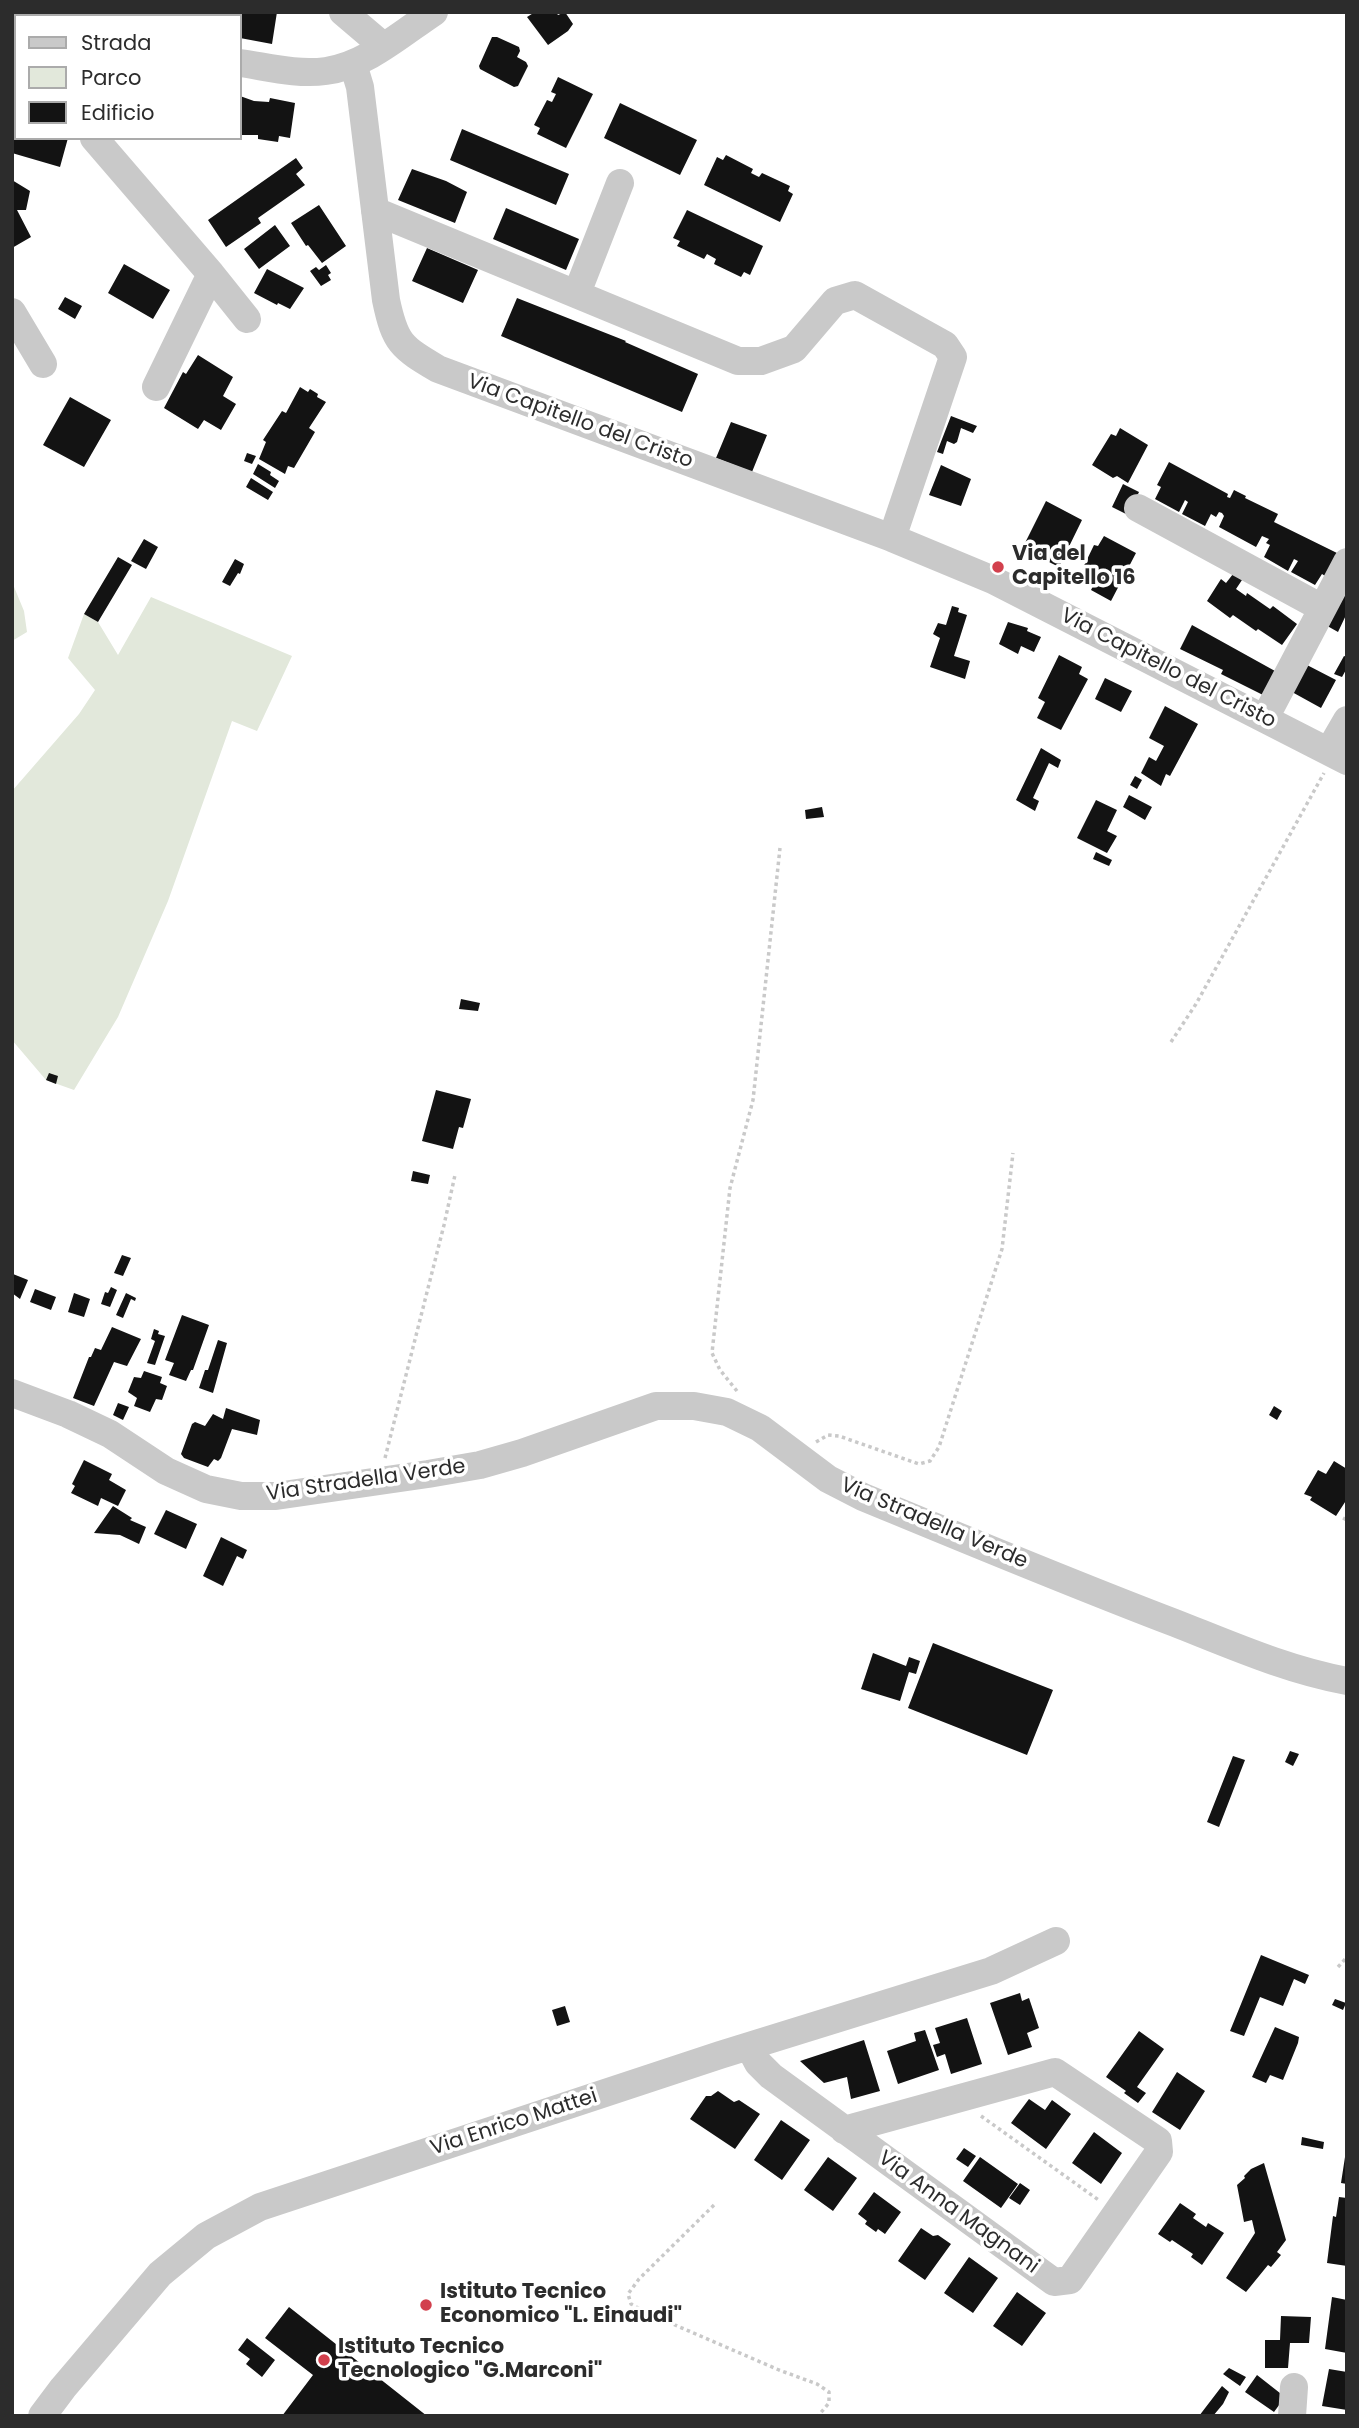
<!DOCTYPE html>
<style>
body{margin:0}
#map{position:relative;width:1359px;height:2428px;overflow:hidden;background:#fff;font-family:Poppins,sans-serif}
canvas{display:block}
.frame{position:absolute;inset:0;border:14px solid #2c2c2c;pointer-events:none}
.legend{position:absolute;left:14px;top:14px;width:228px;height:126px;box-sizing:border-box;background:#fff;border:2px solid #ababab;margin:0;padding:9px 12px;list-style:none;font-size:21px;color:#2c2c2c}
.legend li{display:flex;align-items:center;gap:14px;height:35px}
.legend b{width:35px;border:2px solid #ababab}
</style>
<div id="map">
<canvas width="1359" height="2428"></canvas>
<div class="frame"></div>
<ul class="legend">
<li><b style="height:9px;background:#c9c9c9"></b>Strada</li>
<li><b style="height:19px;background:#e2e8db"></b>Parco</li>
<li><b style="height:19px;background:#131313"></b>Edificio</li>
</ul>
</div>
<script>
const ctx = document.querySelector('canvas').getContext('2d');
ctx.lineJoin = 'round';
function fillPath(path, color) { ctx.fillStyle = color; ctx.fill(path, 'evenodd'); }
function trace(path, color, width, dash) { ctx.strokeStyle = color; ctx.lineWidth = width; ctx.lineCap = dash ? 'butt' : 'round'; ctx.setLineDash(dash || []); ctx.stroke(path); }
function label(font, color, halo, rows, align = 'center') {
  ctx.font = font + ' Poppins,sans-serif'; ctx.lineWidth = 7; ctx.setLineDash([]); ctx.textBaseline = 'middle'; ctx.strokeStyle = halo; ctx.fillStyle = color; for (const [text, x, y, turn = 0] of rows) {
    ctx.save(); ctx.translate(x, y); ctx.rotate((+turn || 0) * Math.PI / 180); ctx.textAlign = isNaN(turn) ? turn : align; if (halo) ctx.strokeText(text, 0, 0); ctx.fillText(text, 0, 0); ctx.restore();
  }
}
fillPath(new Path2D(`
 M12 582 24 611 27 632 12 641Z
 M151 597 292 656 257 731 232 721 168 901 118 1017 74 1090 46 1080 12 1040V791L79 714 95 690 68 658 84 614 98 622 118 655Z`), '#e2e8db');
fillPath(new Path2D(`
 M145 12H178L177 16H151L145 15Z
 M217 12H277L272 44 240 38V16H216Z
 M535 12H556L558 15 565 12 573 24 568 31 548 45 527 17Z
 M492 37H497L519 47 520 51 517 57 526 62 528 66 518 86 514 87 480 69 479 66Z
 M558 77 593 94 566 148 537 134 540 128 534 125 547 100 552 102 556 94 551 92Z
 M240 96 254 101 269 102 270 98 295 103 290 138 279 136 278 142 258 139V135H240Z
 M620 103 697 140 680 175 604 138Z
 M15 124 16 138H68L60 167 12 153V134Z
 M462 129 569 174 556 205 450 160Z
 M726 155 753 169 751 173 759 177 762 173 790 186 788 191 793 194 780 222 704 185 717 157 723 160Z
 M296 158 303 168 296 174 305 185 258 218 261 223 226 247 208 220Z
 M412 169 446 181 467 192 455 223 398 200Z
 M12 180 30 191 26 210H17L31 237 12 248Z
 M319 205 346 246 322 263 308 245 306 246 291 223Z
 M506 208 579 239 566 270 493 239Z
 M687 210 763 246 750 275 744 272 741 277 714 264 716 259 707 254 704 259 677 246 680 241 673 238Z
 M275 225 290 246 259 269 244 249Z
 M427 248 478 270 463 303 412 281Z
 M124 264 170 290 153 319 108 293Z
 M326 265 331 273 328 275 331 280 321 286 310 271 316 267 319 270Z
 M267 269 304 288 290 309 278 303 277 305 254 293Z
 M65 297 82 306 75 319 58 309Z
 M517 298 626 341 625 342 698 374 682 412 501 336Z
 M198 355 233 377 223 396 236 404 221 430 204 420 198 429 164 408 183 372 186 374Z
 M300 387 308 392 310 389 318 394 317 397 326 402 309 428 315 432 294 468 288 466 285 474 259 459 266 442 263 440 282 411 286 413Z
 M70 397 111 420 84 467 43 445Z
 M951 416 977 426 973 433 961 428 957 442 954 444 947 441 943 454 937 452Z
 M731 422 767 435 752 472 716 458Z
 M1120 428 1148 445 1128 483 1117 476 1113 478 1092 465 1111 434 1116 436Z
 M247 453 256 456 252 464 244 461Z
 M1169 462 1228 494 1227 497 1230 498 1234 490 1246 496 1245 498 1278 514 1274 522 1337 553 1325 576 1322 574 1315 585 1291 572 1298 561 1294 559 1288 571 1264 557 1270 545 1266 543 1269 539 1262 536 1256 547 1219 527 1224 516 1222 513 1219 512 1216 517 1211 514 1205 526 1182 514 1188 502 1185 500 1179 512 1155 499 1161 487 1157 485Z
 M258 464 271 472 270 475 279 481 275 488 253 474Z
 M941 465 971 479 961 506 929 495Z
 M251 478 273 492 268 500 246 487Z
 M1123 484 1139 492 1128 515 1112 507Z
 M1046 501 1082 520 1059 567 1045 560 1043 563 1021 551Z
 M1104 536 1136 553 1111 601 1091 590 1094 584 1079 576 1094 545 1098 546Z
 M144 539 158 547 146 569 131 561Z
 M118 557 132 565 98 622 84 614Z
 M235 559 244 564 240 574 238 573 230 586 222 582Z
 M1233 574 1242 580 1236 589 1246 596 1247 593 1270 609 1273 606 1297 624 1282 645 1258 629 1256 631 1233 615 1230 618 1207 601 1221 579 1226 583Z
 M1339 592 1347 596V613L1338 632 1322 623Z
 M952 606 959 608 958 612 967 615 954 656 970 661 965 679 930 667 940 638 933 634 938 623 946 625Z
 M1008 622 1028 628 1027 631 1041 637 1034 652 1021 646 1018 654 999 644Z
 M1192 625 1275 671 1263 695 1221 674 1223 670 1180 649Z
 M1059 655 1082 667 1079 674 1088 679 1061 730 1037 718 1045 702 1038 698Z
 M1344 656 1347 657V668L1342 677 1334 674Z
 M1307 665 1336 680 1321 708 1292 692Z
 M1105 678 1132 691 1121 712 1095 699Z
 M1165 706 1198 724 1170 776 1166 774 1161 786 1141 773 1149 757 1156 761 1164 746 1149 738Z
 M1041 748 1061 760 1058 768 1049 763 1033 798 1039 801 1035 811 1016 800Z
 M1135 776 1142 780 1137 789 1130 785Z
 M1129 795 1152 807 1145 820 1123 807Z
 M1096 800 1117 810 1107 831 1117 836 1107 853 1077 838Z
 M822 807 824 817 806 819 805 810Z
 M1096 852 1112 860 1109 866 1093 859Z
 M461 999 480 1003 478 1011 459 1009Z
 M49 1073 58 1076 56 1084 46 1080Z
 M436 1090 471 1099 463 1128 459 1127 453 1149 422 1141Z
 M413 1171 430 1175 428 1184 411 1181Z
 M122 1255 131 1258 123 1276 114 1273Z
 M13 1274 28 1280 20 1299 12 1293Z
 M111 1287 117 1290 110 1307 101 1304 105 1292 108 1293Z
 M35 1289 56 1297 51 1310 30 1302Z
 M74 1293 90 1299 84 1317 68 1312Z
 M126 1293 136 1298 135 1301 131 1299 123 1318 116 1315Z
 M182 1315 209 1325 193 1370H191L186 1381 169 1375 174 1363 165 1360Z
 M112 1327 141 1339 127 1366 114 1362 94 1406 73 1398 89 1357H91L95 1348 101 1350Z
 M154 1329 159 1331 158 1334 165 1336 155 1365 147 1363 155 1341 151 1339Z
 M218 1340 227 1343 213 1393 199 1388 205 1370H208Z
 M144 1371 162 1377 160 1383 167 1386 162 1400 156 1399 150 1412 134 1406 137 1398 128 1392 134 1377 141 1378Z
 M118 1403 129 1407 123 1420 113 1415Z
 M1274 1406 1282 1411 1277 1420 1269 1415Z
 M226 1408 260 1420 257 1435 232 1429 221 1458 218 1461 214 1459 208 1467 184 1458 181 1454 192 1424 195 1422 205 1426 213 1414 223 1419Z
 M84 1460 112 1474 109 1480 126 1490 118 1506 101 1498 98 1506 71 1493 75 1486 72 1484Z
 M1334 1461 1347 1469V1499L1336 1516 1310 1500 1312 1497 1304 1494 1318 1470 1326 1474Z
 M113 1506 132 1518 130 1520 146 1527 139 1544 120 1535 94 1533Z
 M166 1510 197 1524 186 1549 154 1534Z
 M221 1537 247 1550 243 1559 237 1556 223 1586 203 1576Z
 M933 1643 1053 1690 1027 1755 908 1708Z
 M873 1653 906 1666 909 1657 920 1661 916 1674 909 1672 900 1701 861 1689Z
 M1290 1751 1299 1754 1293 1766 1285 1762Z
 M1233 1756 1245 1760 1219 1827 1207 1822Z
 M1261 1955 1309 1975 1305 1984 1294 1979 1283 2006 1260 1997 1244 2036 1230 2031Z
 M1020 1993 1022 2001 1029 1998 1039 2028 1027 2033 1032 2047 1008 2055 990 2003Z
 M1335 1999 1346 2003 1343 2010 1332 2005Z
 M565 2006 570 2022 557 2026 552 2010Z
 M967 2018 982 2064 951 2074 945 2054 937 2057 933 2045 940 2043 935 2028Z
 M1275 2027 1299 2037 1298 2043 1283 2080 1270 2075 1266 2083 1252 2077Z
 M925 2030 939 2070 898 2084 887 2051 916 2041 914 2033Z
 M1139 2031 1164 2049 1137 2087 1146 2093 1138 2103 1124 2093 1126 2091 1106 2077Z
 M864 2040 880 2091 851 2099 847 2077 824 2083 800 2061Z
 M1177 2072 1205 2091 1180 2130 1152 2112Z
 M718 2091 734 2102 739 2100 760 2114 735 2149 690 2119 706 2096H711Z
 M1029 2099 1045 2110 1052 2100 1071 2114 1046 2149 1011 2123Z
 M781 2120 810 2140 782 2180 754 2160Z
 M1094 2132 1122 2153 1101 2184 1072 2163Z
 M1302 2137 1324 2142 1323 2149 1301 2145Z
 M964 2148 976 2156 968 2167 956 2159Z
 M828 2157 857 2178 833 2211 804 2190Z
 M980 2157 1018 2184 1001 2208 963 2181Z
 M1345 2157H1347V2184L1341 2183Z
 M1264 2163 1286 2240 1277 2252 1281 2255 1271 2267 1268 2265 1246 2292 1226 2278 1255 2233 1252 2220 1244 2222 1237 2185 1245 2178 1244 2176 1251 2169Z
 M1020 2183 1030 2190 1020 2205 1009 2198Z
 M874 2192 901 2212 885 2234 878 2229 876 2232 865 2224 867 2221 858 2214Z
 M1339 2197 1347 2198V2266L1327 2263 1333 2216 1336 2217Z
 M1180 2203 1196 2214 1193 2218 1206 2227 1208 2223 1224 2233 1202 2265 1191 2257 1193 2254 1172 2240 1170 2242 1158 2234Z
 M921 2228 933 2236 938 2235 951 2244 925 2280 898 2261Z
 M969 2257 998 2278 973 2313 944 2293Z
 M1017 2292 1046 2313 1022 2346 993 2326Z
 M1332 2297 1347 2300V2353L1325 2349Z
 M289 2307 427 2416H282L313 2375 265 2338Z
 M1281 2316 1311 2317 1309 2343H1290L1288 2368H1265V2340H1280Z
 M247 2338 275 2360 262 2377 246 2364 250 2359 238 2350Z
 M1229 2368 1246 2377 1240 2386 1223 2374Z
 M1329 2369 1347 2372V2410L1322 2406Z
 M1257 2375 1285 2397 1274 2412 1245 2392Z
 M1222 2386 1229 2392 1223 2404 1213 2416H1199Z`), '#131313');
trace(new Path2D(`
 M1171 1042 1196 1004 1324 773
 M737 1391 720 1370 712 1353 730 1188 753 1100 780 848
 M816 1442 828 1435 839 1436 919 1464 930 1461 939 1447 1002 1249 1013 1153
 M385 1458 444 1225 455 1175
 M1343 1518 1347 1520
 M1338 1967 1347 1957
 M981 2116 1100 2201
 M714 2205 639 2279 628 2294 631 2304 645 2312 779 2370 817 2384 829 2392V2403L818 2416`), '#c9c9c9', 3.5, [3.5, 3.5]);
trace(new Path2D(`
 M343 12 383 46
 M12 16 16 17
 M12 43 16 47
 M240 63C268 67 297 75 326 71 365 66 401 34 434 12
 M353 64 360 87 386 300C395 343 401 347 438 369L892 538 993 580 1347 761
 M94 138 211 274 247 319
 M375 211 738 361H761L794 349 835 301 855 295 945 345 953 357 892 538
 M577 293 620 183
 M12 312 43 364
 M156 387 211 274
 M1138 508 1322 608
 M1265 718 1347 562
 M1329 751 1347 720
 M12 1393 68 1414 110 1434 166 1471 206 1489 241 1496H276L428 1474 480 1465 522 1453 656 1406H694L727 1412 760 1428 828 1479 863 1497C967 1540 1070 1583 1175 1623 1231 1645 1287 1670 1347 1681
 M749 2046 758 2063 771 2076 1054 2282 1070 2280 1159 2152 1158 2141 1055 2072 844 2130
 M42 2416 63 2388 160 2274 206 2236 260 2207 720 2055 991 1971 1056 1941
 M1292 2416 1294 2387`), '#c9c9c9', 28);
for (const [x, y, r, color] of [
 [998,567,7,"#d2404d"],
 [426,2305,7,"#d2404d"],
 [324,2360,7,"#d2404d"]
]) { const dot = new Path2D(); dot.arc(x, y, r, 0, 2 * Math.PI); ctx.fillStyle = color; ctx.fill(dot); trace(dot, '#fff', 2.5); }
label('21px', '#2c2c2c', '#fff', [
 ["Via Capitello del Cristo",580,422,20],
 ["Via Capitello del Cristo",1168,669,27],
 ["Via Stradella Verde",366,1481,-8],
 ["Via Stradella Verde",934,1524,23],
 ["Via Enrico Mattei",514,2123,-18],
 ["Via Anna Magnani",958,2213,36]
]);
label('bold 21px', '#2c2c2c', '#fff', [
 ["Via del",1012,555],
 ["Capitello 16",1012,579],
 ["Istituto Tecnico",440,2293],
 ["Economico \"L. Einaudi\"",440,2317],
 ["Istituto Tecnico",338,2348],
 ["Tecnologico \"G.Marconi\"",338,2372]
], 'left');
</script>
